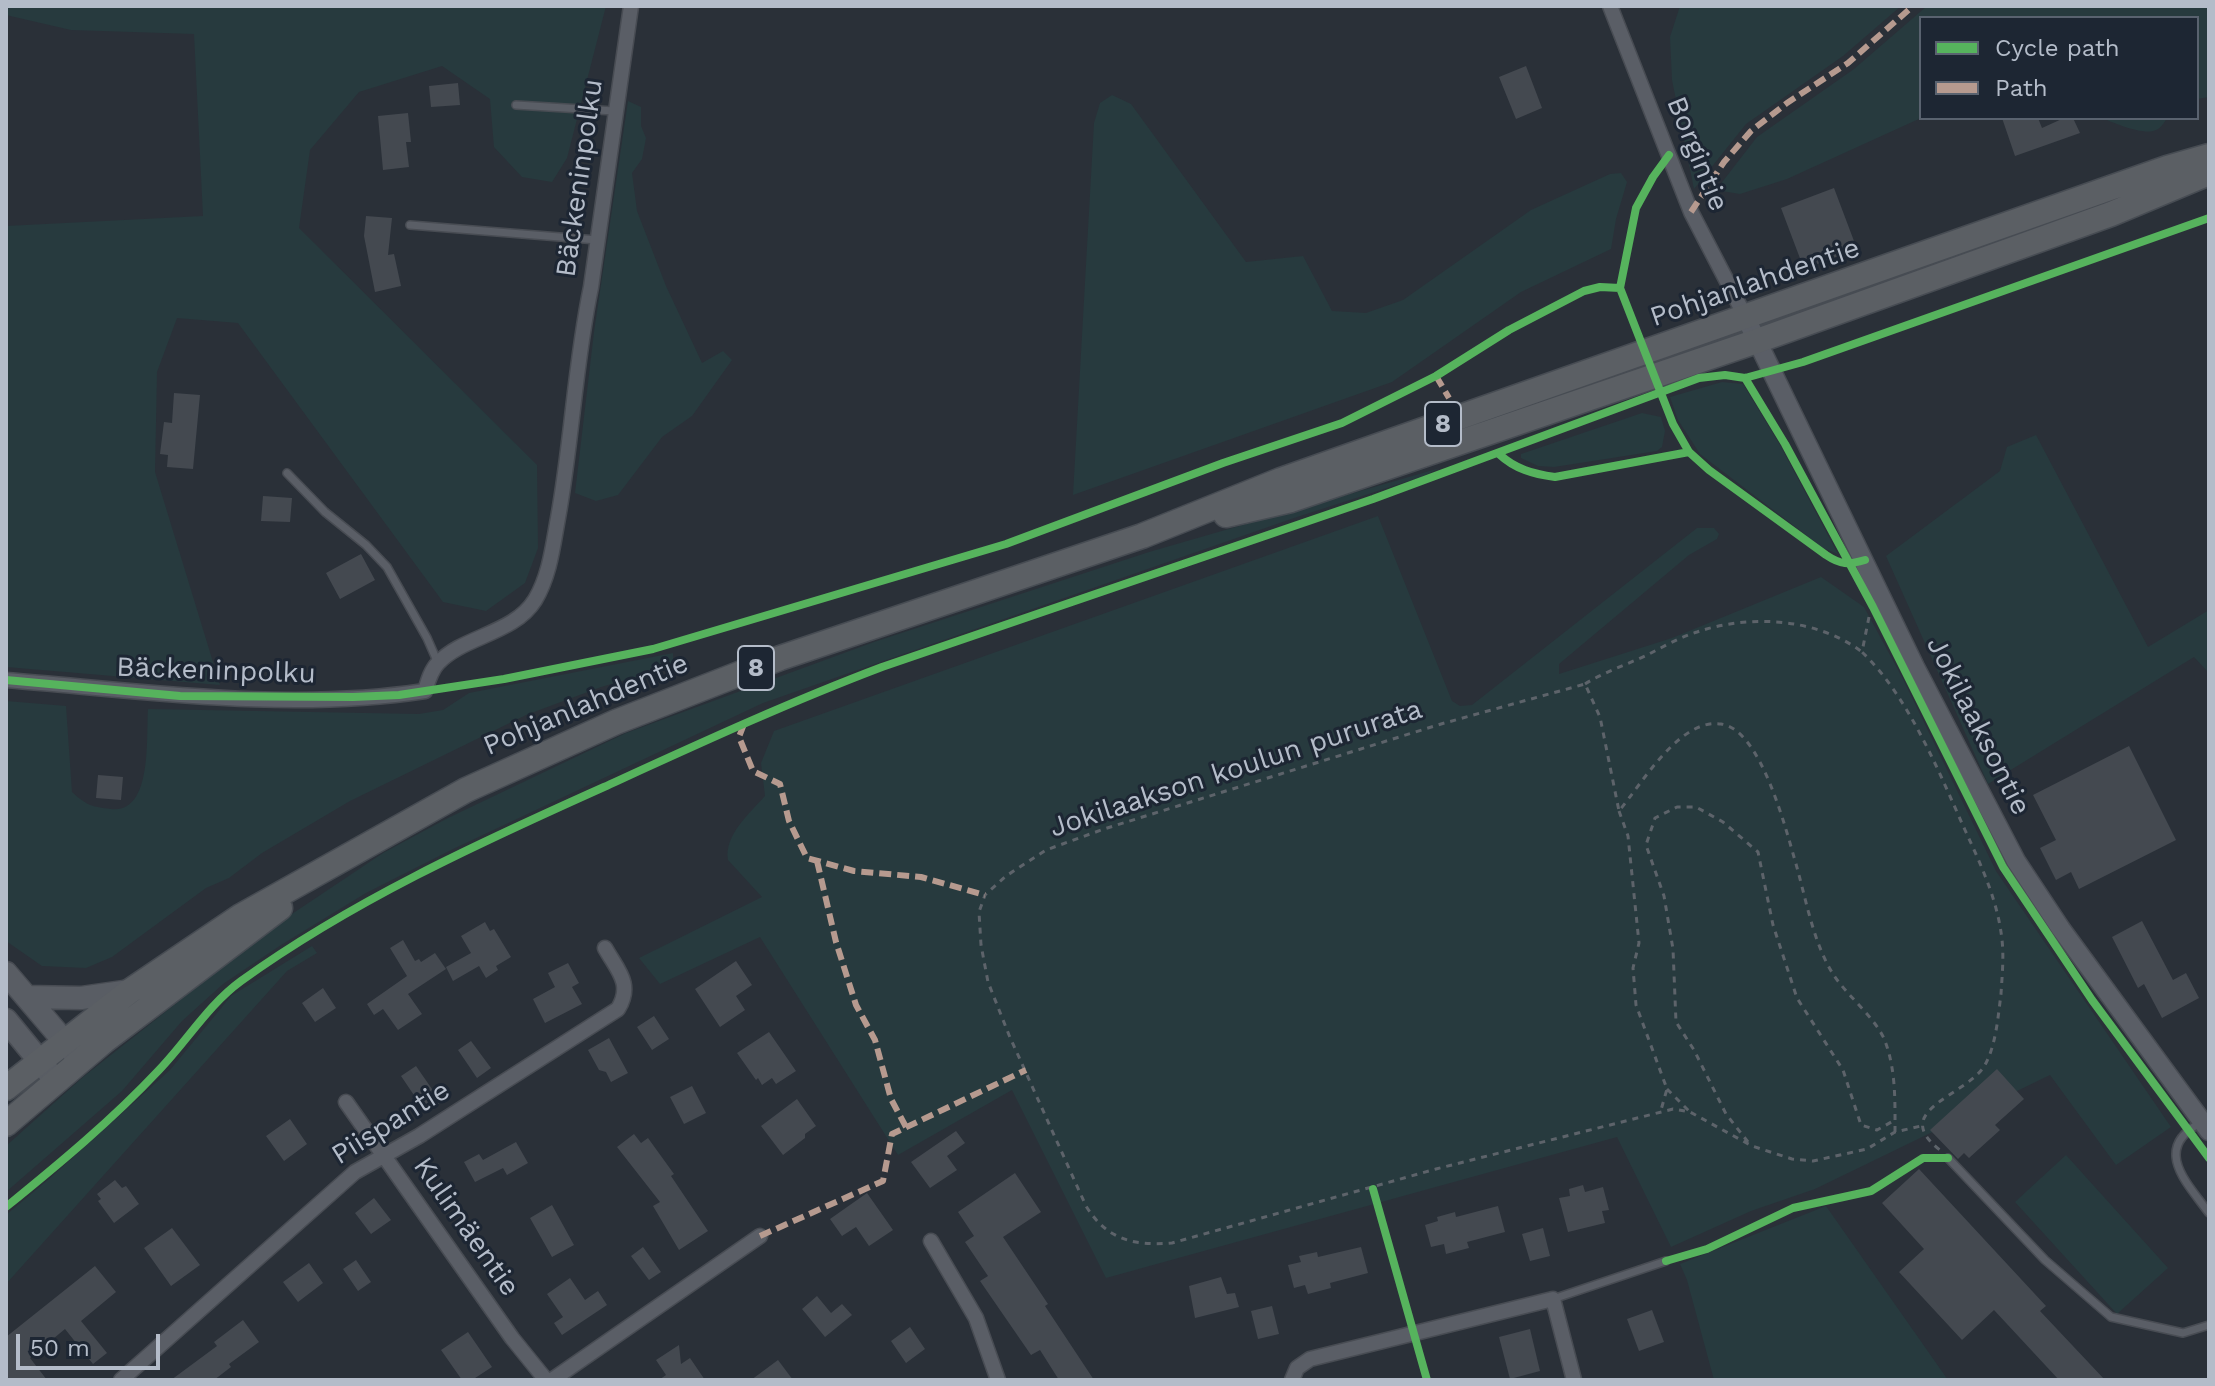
<!DOCTYPE html>
<meta charset="utf-8">
<style>
body{margin:0}
#map{position:relative;width:2215px;height:1386px;overflow:hidden;background:#2a3038;font-family:"Work Sans",sans-serif}
canvas{display:block}
.frame{position:absolute;inset:0;border:8px solid #b4bcc9;pointer-events:none}
.legend{position:absolute;left:1919px;top:16px;width:280px;height:104px;box-sizing:border-box;background:#1d2633;border:2px solid #59626f;margin:0;padding:10px 14px;list-style:none;font-size:24px;color:#b4bcc9}
.legend li{display:flex;align-items:center;gap:16px;height:40px}
.legend b{width:40px;border:2px solid #59626f}
.scale{position:absolute;left:16px;top:1334px;width:144px;height:36px;box-sizing:border-box;border:4px solid #b4bcc9;border-top:0;padding-left:10px;font-size:24px;line-height:28px;white-space:nowrap;color:#b4bcc9;-webkit-text-stroke:6px #1d2633;paint-order:stroke}
</style>
<div id="map">
<canvas width="2215" height="1386"></canvas>
<div class="frame"></div>
<ul class="legend">
<li><b style="height:10px;background:#56b35d"></b>Cycle path</li>
<li><b style="height:10px;background:#b69a8f"></b>Path</li>
</ul>
<div class="scale">50 m</div>
</div>
<script>
const ctx = document.querySelector('canvas').getContext('2d');
ctx.lineJoin = 'round';
function fillPath(path, color) { ctx.fillStyle = color; ctx.fill(path, 'evenodd'); }
function trace(path, color, width, dash) { ctx.strokeStyle = color; ctx.lineWidth = width; ctx.lineCap = dash ? 'butt' : 'round'; ctx.setLineDash(dash || []); ctx.stroke(path); }
function label(font, color, halo, rows, align = 'center') {
  ctx.font = font + ' "Work Sans",sans-serif'; ctx.lineWidth = 6; ctx.setLineDash([]); ctx.textBaseline = 'middle'; ctx.strokeStyle = halo; ctx.fillStyle = color; for (const [text, x, y, turn = 0] of rows) {
    ctx.save(); ctx.translate(x, y); ctx.rotate((+turn || 0) * Math.PI / 180); ctx.textAlign = isNaN(turn) ? turn : align; if (halo) ctx.strokeText(text, 0, 0); ctx.fillText(text, 0, 0); ctx.restore();
  }
}
fillPath(new Path2D(`
 M6 6H606L567 158 552 182 522 177 494 147 490 99 442 66 359 92 310 150 299 228 537 465 538 548 525 583 486 611 443 602 238 323 177 318 157 372 155 472 220 685 6 667V226L203 216 194 34 71 30 6 15Z
 M1680 6H1901L1843 56 1746 124 1694 189 1672 80 1670 37Z
 M1927 6H2209V97L2197 99V18H1921V118L1787 179 1740 194 1716 190 1757 137 1854 69Z
 M1112 95 1131 104 1246 262 1303 256 1332 311 1366 313 1403 300 1531 210 1610 174 1621 173 1627 182 1616 219 1611 249 1521 292 1392 382 1073 495 1094 123 1100 103Z
 M628 101 641 107V126L646 138 642 159 632 173 637 211 666 286 702 363 723 351 732 360 692 416 662 437 618 495 596 501 575 493 594 332Z
 M2102 118H2167C2164 123 2160 130 2153 131 2140 134 2114 123 2102 118Z
 M1722 382 1743 384 1780 445 1838 554 1823 548 1700 454 1678 420 1670 397Z
 M1642 413 1661 417 1665 431 1662 447 1657 451 1554 467 1538 466 1521 458V454Z
 M2036 435 2148 647 2209 610V673L2194 657 1988 784 1886 556 2000 471 2007 447Z
 M1440 468 1421 477 1294 518 763 703 453 849 366 893 281 945 223 984 182 1021 122 1091 6 1192V1146L83 1077 274 926 383 853 448 818 626 733 874 642 1149 552Z
 M1378 516 1452 701 1460 706 1472 705 1697 528H1714L1719 534 1717 539 1689 555 1559 664V674L1672 638 1821 577 1864 607 1903 679 1996 871 2171 1127 2116 1165 2050 1075 1815 1189 1751 1211 1671 1247 1617 1137 1106 1278 1012 1090 898 1155 760 937 660 984 639 958 762 897 728 860C724 835 750 813 765 796L761 763 774 731Z
 M673 653V666L601 687 526 715 350 801 262 853 229 878 206 888 112 957 86 968 42 966 6 941V701L66 706 72 792C86 805 92 807 111 809 153 814 146 737 148 709L419 714 443 710 469 693Z
 M312 946 317 953 287 971 6 1284V1215L49 1179 170 1070 231 996Z
 M2066 1155 2168 1268 2117 1314 2015 1202Z
 M1826 1206 1948 1380H1714L1687 1280 1680 1264Z`), '#273a3e');
fillPath(new Path2D(`
 M1526 66 1542 108 1516 119 1499 77Z
 M458 83 460 105 431 107 429 86Z
 M408 113 411 142H406L409 167 383 170 378 116Z
 M2002 118H2038L2042 128 2064 118H2073L2080 133 2015 156Z
 M1834 188 1857 249 1804 269 1781 208Z
 M366 216 392 218 388 255 394 254 401 286 375 292 364 236Z
 M174 393 200 395 193 469 167 467 168 455 160 454 164 422 172 423Z
 M263 496 292 498 290 522 261 521Z
 M361 554 375 580 340 599 326 573Z
 M2129 746 2176 840 2079 889 2071 872 2056 880 2040 848 2056 840 2033 795Z
 M98 775 123 777 121 800 96 798Z
 M2142 921 2173 980 2186 973 2199 998 2162 1018 2144 984 2138 988 2112 937Z
 M485 922 490 931 494 929 511 957 496 966 498 970 486 978 479 966 453 981 446 967 471 953 461 936Z
 M403 940 415 961 419 959 421 962 435 953 446 969 408 994 422 1014 398 1030 383 1009 374 1015 367 1004 407 976 390 948Z
 M736 961 752 985 736 996 745 1010 720 1027 695 989Z
 M568 963 579 983 572 987 582 1004 545 1023 533 999 555 987 548 973Z
 M323 988 336 1008 315 1022 302 1003Z
 M654 1016 669 1039 652 1050 637 1027Z
 M769 1032 796 1071 776 1084 772 1078 762 1085 758 1078 756 1080 737 1053Z
 M609 1038 628 1073 611 1082 606 1072 599 1070 588 1050Z
 M471 1041 491 1068 477 1078 458 1050Z
 M416 1066 441 1102 426 1113 401 1076Z
 M1997 1069 2024 1099 1995 1125 2000 1130 1969 1158 1964 1153 1958 1159 1930 1130Z
 M692 1086 706 1113 684 1124 670 1097Z
 M797 1099 816 1126 805 1134V1138L783 1155 761 1126Z
 M290 1119 307 1144 284 1161 266 1136Z
 M956 1131 965 1143 947 1156 957 1170 930 1188 911 1162Z
 M634 1134 641 1143 648 1138 674 1174 671 1176 708 1231 679 1250 653 1206 660 1202 617 1147Z
 M516 1142 528 1163 507 1175 503 1168 475 1182 464 1162 479 1154 483 1160Z
 M1919 1169 2046 1306 2040 1311 2105 1380H2059L1994 1310 1962 1340 1899 1272 1924 1249 1882 1203Z
 M1015 1173 1041 1212 1003 1237 1048 1304 1045 1306 1094 1380H1059L1040 1350 1031 1355 980 1281 988 1276 965 1242 974 1236 958 1212Z
 M115 1180 122 1188 126 1186 139 1204 114 1223 98 1201 101 1199 97 1194Z
 M1583 1185 1585 1192 1603 1187 1609 1210 1602 1211 1605 1223 1568 1232 1559 1198 1570 1196 1569 1189Z
 M867 1193 893 1230 869 1246 856 1227 842 1236 830 1219Z
 M374 1198 391 1220 371 1234 355 1213Z
 M552 1205 574 1245 552 1257 530 1218Z
 M1498 1206 1505 1232 1467 1242 1469 1248 1446 1254 1444 1244 1431 1247 1425 1225 1438 1221 1437 1217 1455 1212 1456 1217Z
 M172 1228 200 1265 171 1286 144 1248Z
 M1543 1228 1550 1256 1530 1261 1522 1234Z
 M643 1247 661 1272 649 1280 631 1256Z
 M1361 1247 1368 1273 1330 1283 1331 1288 1308 1294 1305 1285 1294 1288 1288 1265 1301 1262 1299 1256 1317 1252 1318 1257Z
 M356 1260 371 1282 358 1291 343 1269Z
 M309 1263 323 1283 298 1302 283 1282Z
 M95 1266 116 1292 81 1321 107 1353 93 1364 65 1329 30 1358 47 1380H10L6 1375V1337Z
 M1221 1277 1227 1294 1235 1293 1239 1307 1195 1318 1189 1286Z
 M570 1278 585 1300 598 1291 607 1305 562 1335 554 1323 563 1317 547 1294Z
 M817 1296 831 1313 842 1304 852 1315 825 1337 802 1309Z
 M1272 1306 1279 1334 1258 1339 1251 1311Z
 M1652 1310 1664 1342 1639 1351 1627 1319Z
 M243 1320 259 1342 229 1364 231 1367 214 1380H171L217 1346 214 1342Z
 M910 1327 925 1349 906 1363 891 1341Z
 M1530 1329 1540 1371 1510 1379 1499 1337Z
 M468 1332 492 1367 472 1380H462L441 1350Z
 M679 1345 681 1364 690 1358 705 1380H659L666 1375 656 1360Z
 M778 1360 793 1380H751Z`), '#444950');
const service = new Path2D(`
 M516 105 614 111
 M410 225 597 240
 M287 473 325 512 366 545 387 567 427 638 438 663
 M2200 1123C2152 1149 2187 1183 2209 1213
 M1948 1158 2045 1260 2111 1317 2183 1333 2209 1325
 M1553 1299 1666 1261`);
const minor = new Path2D(`
 M1610 6 1691 212 1746 318
 M6 680C143 691 288 712 425 691 428 681 431 670 438 663 463 636 514 634 535 600 550 575 553 545 558 518 572 441 575 363 591 287L631 6
 M346 1102 512 1338 546 1380
 M931 1241 976 1318 998 1380
 M121 1380 355 1172 419 1136 618 1009C633 984 618 971 605 948
 M552 1380 760 1236
 M1292 1380 1297 1368 1310 1359 1553 1299 1574 1380`);
const tertiary = new Path2D(`
 M1746 318 1915 667 2016 861 2061 929 2209 1131`);
const secondary = new Path2D(`
 M6 973 75 1054
 M27 997 81 998 130 991
 M6 1020 51 1075`);
const trunk = new Path2D(`
 M1226 515 1291 500 1757 341 2111 214 2209 173
 M6 1088 130 991 241 916 466 790 616 722 780 658 1142 536 1281 480 2167 168 2209 156
 M6 1124 104 1041 280 908`);
trace(service, '#484c53', 10);
trace(minor, '#484c53', 17);
trace(tertiary, '#484c53', 21);
trace(secondary, '#484c53', 25);
trace(trunk, '#474c53', 27);
trace(new Path2D(`
 M1869 617 1862 652C1909 697 1939 772 1965 830 1981 865 1998 901 2002 940 2004 957 2002 977 2001 994 1998 1017 1996 1045 1985 1065 1967 1096 1888 1110 1940 1150
 M1585 684C1604 672 1626 665 1647 655 1663 647 1680 637 1697 632 1750 614 1817 618 1862 652
 M1619 811 1628 836 1639 943 1633 968 1636 1005 1667 1089 1661 1110
 M1667 1089 1690 1112
 M1895 1132C1895 1102 1896 1070 1885 1041 1876 1018 1847 996 1833 974 1813 942 1806 899 1796 864 1786 830 1761 729 1721 724 1680 718 1643 782 1619 811L1600 717 1585 684 1441 724 1104 829 1046 850 1006 876 985 895 979 912 981 945 988 982 1009 1035 1086 1206C1107 1240 1134 1246 1172 1243L1436 1169 1673 1109 1690 1112 1752 1146 1792 1159 1813 1161 1867 1149 1895 1132 1921 1126
 M1748 1142 1726 1114 1694 1050 1676 1022 1673 949 1664 896 1646 845 1655 818 1677 807H1696L1723 822 1758 852 1773 925 1797 998 1843 1070 1861 1125 1877 1130 1895 1120`), '#5d636a', 3, [6, 6]);
trace(service, '#5a5e66', 7);
trace(minor, '#5a5e66', 14);
trace(tertiary, '#5a5e66', 18);
trace(secondary, '#595d64', 22);
trace(trunk, '#5b5f64', 24);
trace(new Path2D(`
 M1691 212 1724 162 1751 131 1787 103 1848 63 1913 6
 M1436 376 1449 398
 M744 724 739 737 753 771 780 784 789 821 807 858 854 871 921 877 985 895
 M817 861 836 942 856 1005 875 1040 891 1099 906 1127
 M760 1236 883 1181 892 1134 1026 1070`), '#b69a8f', 6, [12, 6]);
trace(new Path2D(`
 M1669 155 1653 177 1636 208 1620 288 1673 424 1689 452 1709 470 1826 555C1841 565 1848 565 1865 560
 M1745 378 1785 444 1873 607 2003 867 2092 1000 2209 1158
 M1499 454C1515 469 1533 474 1555 477L1689 452
 M6 680 180 696 353 697 399 695 504 679 653 649 1006 544 1223 463 1342 423 1436 376 1509 330 1584 291 1600 287 1620 288
 M1373 1189 1427 1380
 M6 1207C59 1164 112 1120 159 1070 187 1041 208 1005 241 981 352 901 479 843 604 787 696 745 787 703 882 667L1373 499 1699 378 1725 375 1745 378 1803 362 2209 218
 M1666 1261 1707 1249 1793 1208 1871 1191 1923 1158H1948`), '#56b35d', 8);
for (const [x, y, w] of [
 [1443,424,36],
 [756,668,36]
]) { const box = new Path2D(); box.roundRect(x - w / 2, y - 22, w, 44, 6); ctx.fillStyle = '#1d2633'; ctx.fill(box); trace(box, '#b4bcc9', 2); }
label('bold 26px', '#b4bcc9', null, [
 ["8",1443,424],
 ["8",756,668]
]);
label('28px', '#b4bcc9', '#1d2633', [
 ["Borgintie",1697,154,68],
 ["Bäckeninpolku",580,178,-82],
 ["Pohjanlahdentie",1755,283,-19],
 ["Bäckeninpolku",216,671,2],
 ["Pohjanlahdentie",586,705,-23],
 ["Jokilaaksontie",1978,726,63],
 ["Jokilaakson koulun pururata",1236,769,-18],
 ["Piispantie",391,1123,-32],
 ["Kulimäentie",466,1227,55]
]);
</script>
